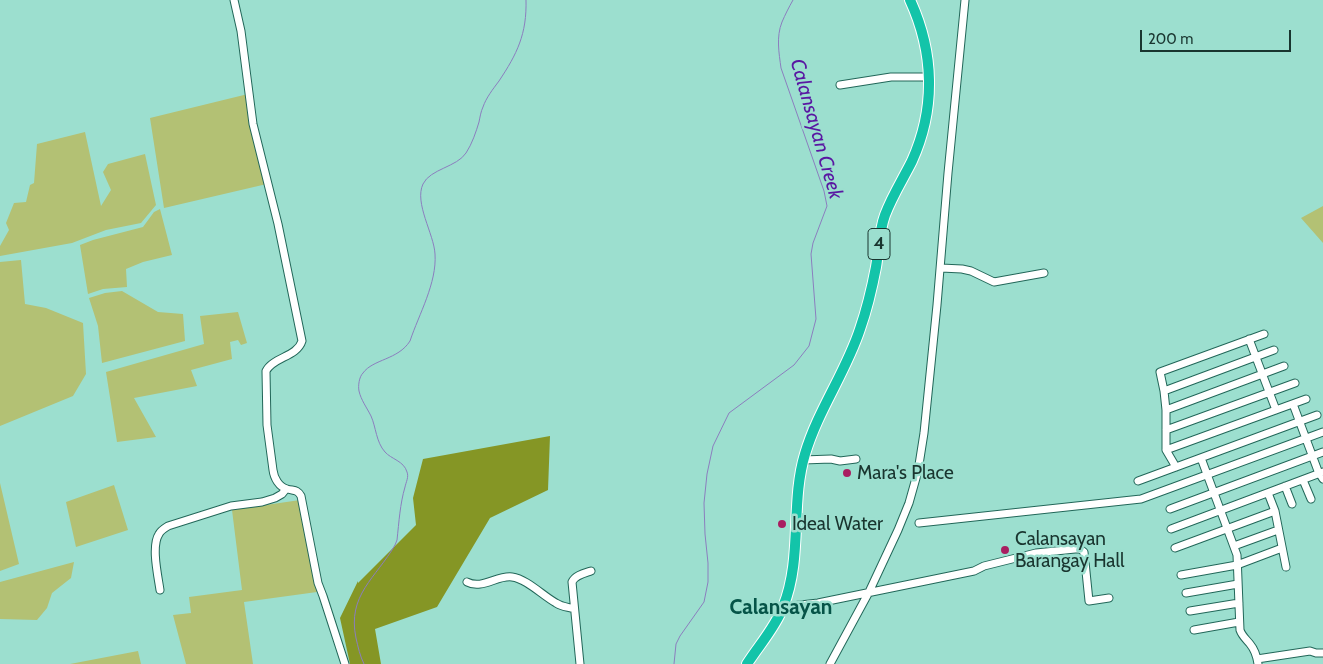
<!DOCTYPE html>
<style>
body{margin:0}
#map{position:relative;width:1323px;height:664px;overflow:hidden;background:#9cdfcf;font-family:Cabin,sans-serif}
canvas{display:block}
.scale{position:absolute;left:1140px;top:30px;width:151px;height:22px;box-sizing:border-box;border:2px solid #19352f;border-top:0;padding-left:6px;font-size:15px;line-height:18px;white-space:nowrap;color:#19352f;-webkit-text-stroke:4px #9cdfcf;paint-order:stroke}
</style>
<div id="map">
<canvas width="1323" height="664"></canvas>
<div class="scale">200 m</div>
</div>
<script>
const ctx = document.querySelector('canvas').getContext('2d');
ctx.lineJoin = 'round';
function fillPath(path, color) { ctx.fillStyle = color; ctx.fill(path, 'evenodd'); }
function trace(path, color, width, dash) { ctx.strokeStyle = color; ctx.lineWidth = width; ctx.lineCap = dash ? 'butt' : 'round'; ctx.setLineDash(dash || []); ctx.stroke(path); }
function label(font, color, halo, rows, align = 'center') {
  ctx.font = font + ' Cabin,sans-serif'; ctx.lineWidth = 5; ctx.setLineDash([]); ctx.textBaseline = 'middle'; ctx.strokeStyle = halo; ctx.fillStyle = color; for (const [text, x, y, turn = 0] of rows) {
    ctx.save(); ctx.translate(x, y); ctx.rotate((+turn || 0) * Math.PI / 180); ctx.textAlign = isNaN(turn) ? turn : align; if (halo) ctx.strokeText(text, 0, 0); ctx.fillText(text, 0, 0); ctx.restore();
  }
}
fillPath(new Path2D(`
 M248 94 271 183 164 208 150 118Z
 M85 132 101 206 111 190 103 172 108 164 145 154 156 205 141 223 106 230 72 243 0 256V246L9 230 6 223 14 203 26 202 30 185 34 183 37 144Z
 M1323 206V243L1301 218Z
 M160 209 172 255 143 262 126 269 127 287 103 289 88 294 80 245 93 240 143 227 154 212Z
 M21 260 25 304 46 308 83 323 86 374 73 396 0 426V262Z
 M122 291 158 312 183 314 185 341 102 363 98 326 89 298 105 293Z
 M238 312 247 343 241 345 238 340 230 342 232 359 191 370 197 386 134 398 156 437 117 442 106 372 204 344 200 316Z
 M0 483 19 564 0 571Z
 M114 485 128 530 76 547 66 502Z
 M300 500 317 592 244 602 253 664H186L173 615 191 613 189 597 242 590 232 510Z
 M74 562 71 578 52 593 47 608 37 620 0 619V582Z
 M138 651 141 664H70Z`), '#b3c174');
fillPath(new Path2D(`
 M550 436 548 490 490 518 437 607 375 629 381 664H350L340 618 358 581V583L416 525 413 498 423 459Z`), '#859625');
trace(new Path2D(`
 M364 664C360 656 358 647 356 638 347 595 376 578 395 545L397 540C399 522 400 504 405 487 406 482 409 477 407 472 404 461 391 459 385 452 376 442 376 427 371 416 367 408 361 400 359 391 358 386 359 377 363 373 373 359 398 360 410 341 419 314 437 283 435 254 434 234 414 203 423 184 430 169 457 167 466 153 472 144 476 132 479 122 480 117 481 111 483 107 486 98 493 89 499 81 517 54 527 34 526 0
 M674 664 676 644 680 636 704 602 708 582V563L705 534 704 503 707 474 713 446 729 413 794 365 809 346 816 319 811 254 813 243 827 206 824 191 781 68C779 53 776 37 782 22 785 15 789 7 793 0`), '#8b7ebe', 1);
const minor = new Path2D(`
 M234 0 241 31 253 124 278 224 302 341C297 357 273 357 266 371L267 425 273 470C274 478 279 487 287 489 294 491 297 489 301 496L318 583 323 596 345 664
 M840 85 891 77H929
 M941 268 962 269 971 271 994 282 1044 273
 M1249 339 1276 410
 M1164 391 1274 350
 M1293 404 1318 471 1323 479
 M1166 410 1284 366
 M1166 430 1295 383
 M1166 450 1306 399
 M1201 458 1237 555 1240 630C1242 636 1246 639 1250 644 1255 650 1257 657 1258 664
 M803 460 831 459 840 461 856 459
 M1176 467 1166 450V410L1164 391 1160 372 1264 334
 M1303 480 1311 499
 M1138 481 1317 415
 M1285 486 1292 504
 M1268 493 1275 511 1286 567
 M1170 509 1323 452
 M919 523 1141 499 1323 432
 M1171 529 1323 472
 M1234 546 1278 530
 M1175 548 1275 511
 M1181 575 1237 565 1282 548
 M467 582C482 590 497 575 512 577 527 579 543 596 556 603 562 607 568 607 574 609
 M160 590C158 576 151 546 159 534 161 530 165 528 168 526L231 506 262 502 275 498 282 494 286 489
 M1186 593 1238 584
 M783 607 818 603 974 571 984 566 1036 553 1075 549H1080L1084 552 1089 601 1109 598
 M1190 611 1239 603
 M1194 630 1239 622
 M1257 659 1310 651 1316 653H1323
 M580 664 572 582C575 575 585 573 591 571
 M830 664 869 592 898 530 909 503 918 471 924 433 937 305 948 173 965 0`);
const highway = new Path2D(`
 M747 664C759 645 775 628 783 607 803 558 790 503 805 454 818 410 846 372 860 329 867 309 872 288 876 267 879 250 879 231 885 215 892 196 903 179 912 161 936 108 934 52 910 0`);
trace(minor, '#226759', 9);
trace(highway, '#fff', 12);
trace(minor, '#fff', 7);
trace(highway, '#13c4a9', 10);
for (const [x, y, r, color] of [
 [847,473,5,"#a91e61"],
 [782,524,5,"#a91e61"],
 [1005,550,5,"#a91e61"]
]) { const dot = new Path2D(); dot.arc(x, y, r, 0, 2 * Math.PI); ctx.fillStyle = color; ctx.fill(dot); trace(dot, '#9cdfcf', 2); }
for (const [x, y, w] of [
 [879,244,22]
]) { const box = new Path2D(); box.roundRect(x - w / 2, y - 15.5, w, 31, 4); ctx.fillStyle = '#9cdfcf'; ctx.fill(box); trace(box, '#19352f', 1); }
label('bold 18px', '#19352f', null, [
 ["4",879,244]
]);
label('19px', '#19352f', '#9cdfcf', [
 ["Mara's Place",857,473],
 ["Ideal Water",792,524],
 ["Calansayan",1015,539],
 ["Barangay Hall",1015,561]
], 'left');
label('italic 20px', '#5917a2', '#9cdfcf', [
 ["Calansayan Creek",816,129,74]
]);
label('bold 21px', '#065448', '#9cdfcf', [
 ["Calansayan",781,608]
]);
</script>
